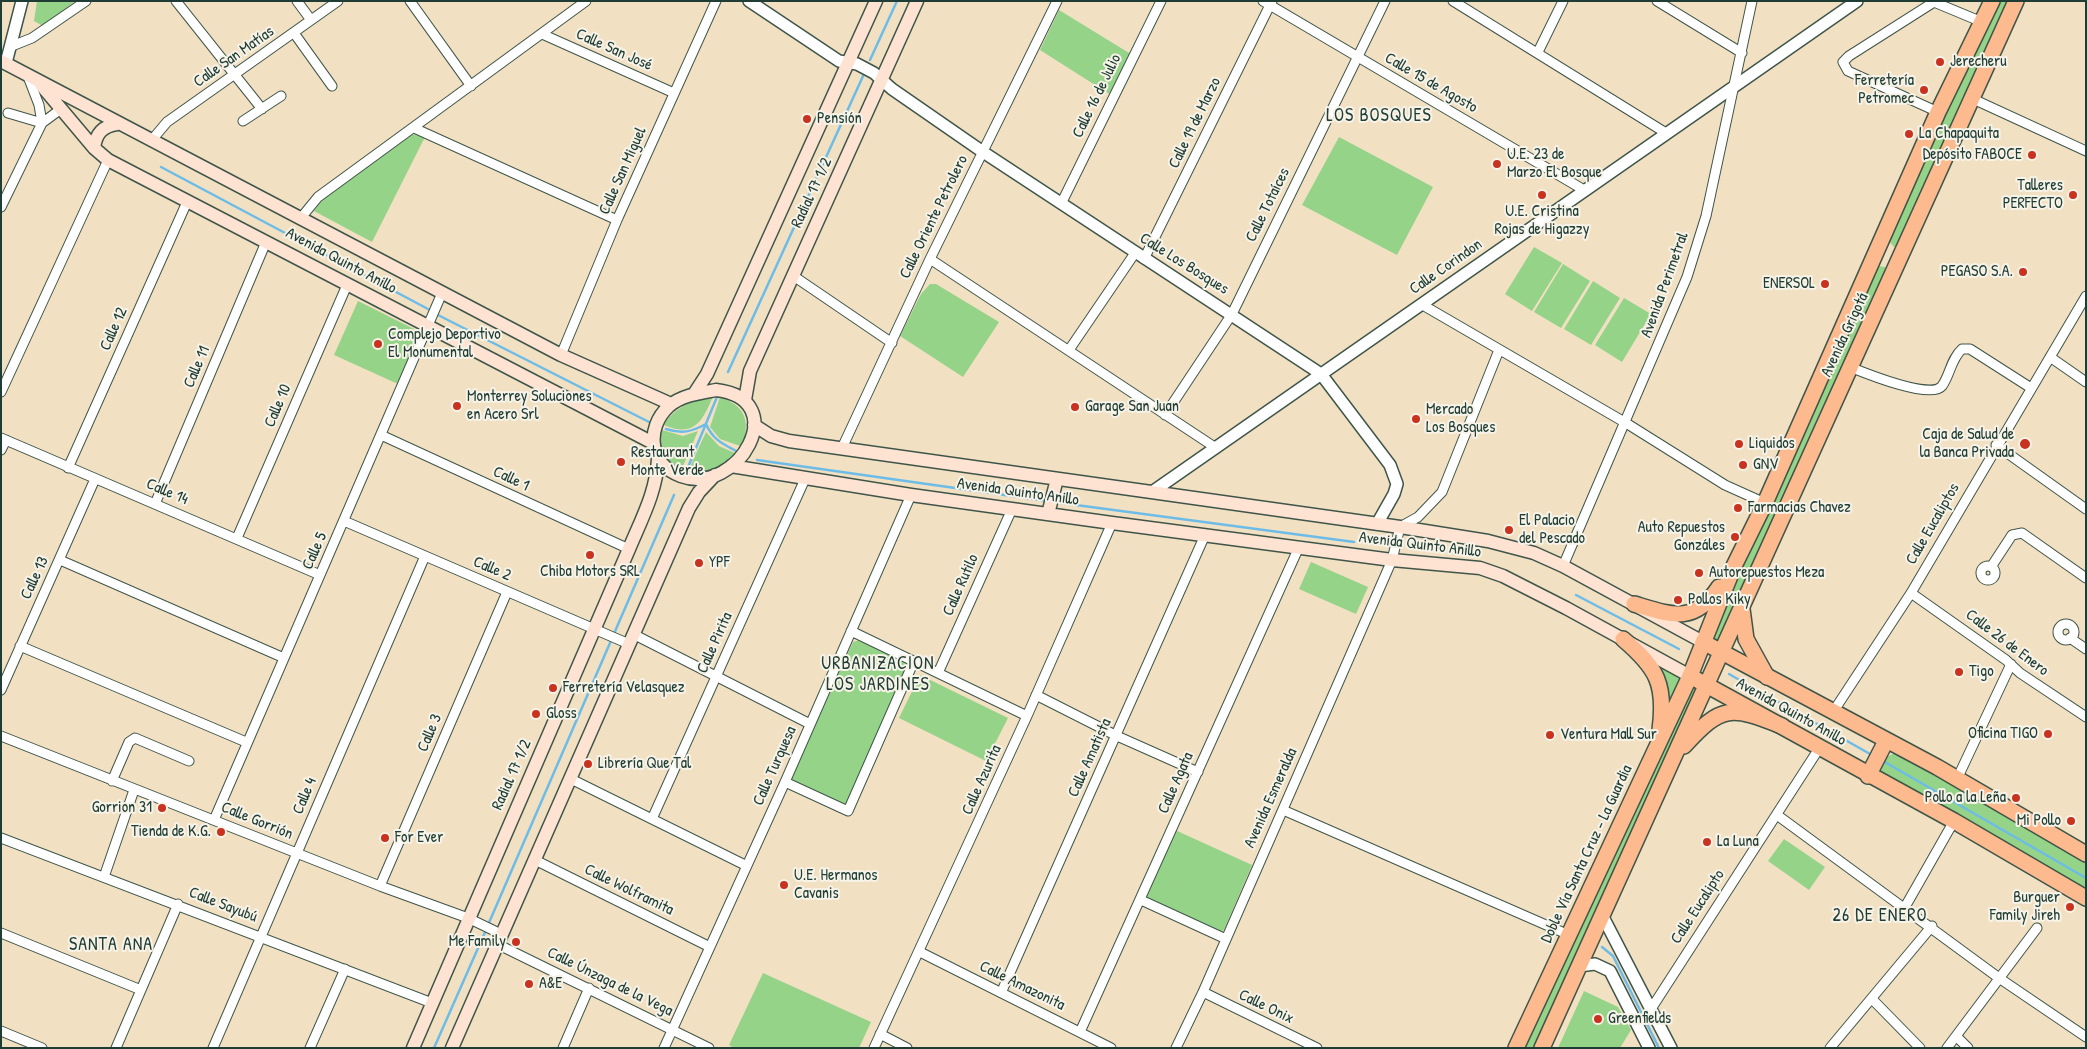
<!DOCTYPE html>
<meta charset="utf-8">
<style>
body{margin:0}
#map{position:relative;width:2087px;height:1049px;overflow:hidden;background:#f2e0c3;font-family:"Patrick Hand",sans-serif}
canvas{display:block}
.frame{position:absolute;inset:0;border:2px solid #1f3d34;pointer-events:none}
</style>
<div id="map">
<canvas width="2087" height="1049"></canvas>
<div class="frame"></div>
</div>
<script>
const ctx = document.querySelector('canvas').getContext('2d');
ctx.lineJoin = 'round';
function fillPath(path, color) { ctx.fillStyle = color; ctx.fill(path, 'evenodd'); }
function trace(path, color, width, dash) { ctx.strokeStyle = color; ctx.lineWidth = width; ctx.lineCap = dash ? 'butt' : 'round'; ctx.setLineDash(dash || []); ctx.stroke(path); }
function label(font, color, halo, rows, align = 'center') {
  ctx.font = font + ' "Patrick Hand",sans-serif'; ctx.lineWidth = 4; ctx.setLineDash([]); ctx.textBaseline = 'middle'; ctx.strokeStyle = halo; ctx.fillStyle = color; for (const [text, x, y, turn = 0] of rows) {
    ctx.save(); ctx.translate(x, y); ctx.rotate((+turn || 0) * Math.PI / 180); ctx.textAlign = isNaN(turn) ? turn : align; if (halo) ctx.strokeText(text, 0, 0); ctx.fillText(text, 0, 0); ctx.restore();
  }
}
fillPath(new Path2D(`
 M37 1H75L43 26 34 21Z
 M1996 1H2009L1900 244 1894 247 1889 241Z
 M1059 10 1134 56 1114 97 1040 50Z
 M411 134 425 137 372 242 314 211 328 193Z
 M1339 137 1433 187 1397 255 1302 205Z
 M1534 247 1562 263 1532 311 1505 294Z
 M1563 264 1590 281 1561 328 1534 312Z
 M1878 266 1885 267 1886 272 1722 638 1718 640 1714 639 1713 633 1836 354Z
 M1593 281 1620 298 1591 345 1564 329Z
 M930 284H936L999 322 963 377 900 336 921 294Z
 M1624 298 1651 314 1622 362 1595 345Z
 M358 301 422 333 398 384 334 355Z
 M713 396C703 421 694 438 664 425 673 408 695 399 713 396Z
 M720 397C748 407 749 422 743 447L720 439 710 427Z
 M662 430 683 436 698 431 683 466V472C669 466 650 447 662 430Z
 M706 432 719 446 737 454C720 469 710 472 687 473Z
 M1311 562 1368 587 1356 614 1299 589Z
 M860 640 908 661 909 664 846 807 790 780 853 642Z
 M1653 663 1682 675 1665 713Z
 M920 675 1008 718 986 761 899 718Z
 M1693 680 1699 683 1536 1048H1522Z
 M1897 752 2086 860V895L1879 774 1884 758Z
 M1175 830 1252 865 1224 930 1219 932 1147 899 1146 894Z
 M1784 839 1825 867 1809 890 1768 861Z
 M763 973 871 1022 859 1048H734L729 1045Z
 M1584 991 1618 1007 1631 1030 1620 1048H1558Z`), '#95d388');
trace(new Path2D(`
 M870 60 897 1
 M161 167 428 309
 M438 315 651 423
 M728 372 864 74
 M666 429C682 434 691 432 706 424 713 440 723 444 738 452
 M757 460 1047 501
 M686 472 717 397
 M1061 503 1354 542
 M1576 595 1679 649
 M1729 674 1870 754
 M1883 761 2086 878
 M488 925 674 495
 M1602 947 1613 956 1659 1048
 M434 1048 486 930`), '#6dbce8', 2.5);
const minor = new Path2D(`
 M176 1 262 109
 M297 1 311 20
 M410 1 471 86
 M1263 1 1584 190
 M1453 1 1666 133
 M1657 1 1742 53
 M294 33 332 86
 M542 34 674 93
 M12 46 32 38 86 1
 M1538 52 1563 1
 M1973 99 2086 151
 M1938 112 1848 71 1843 62 1849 56 1934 2 1982 22
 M8 113 42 123 61 109
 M243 121 281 96
 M414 128 617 220
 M151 141 167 122 338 1
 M1061 204 1161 1
 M1 207 42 123 39 105 27 74
 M300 219 318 197 586 1
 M930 259 1216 448
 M1144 259 1272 1
 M792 275 892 343
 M1421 304 1626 423 1725 485 1765 503
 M1069 350 1135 253
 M561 355 617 220 716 1
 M2050 357 2086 382
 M1850 367C1865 373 1931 400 1942 386 1950 375 1951 359 1962 349H1970L2031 388
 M1 392 108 160
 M1165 415 1232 314 1385 1
 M381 435 629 549
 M1 438 320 575
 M1996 445 2086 509
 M842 448 930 259 1057 1
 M1 450 6 440
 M68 468 187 202
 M155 504 266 242
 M344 521 629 644
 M237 538 347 285
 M60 560 284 658
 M1981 573a7 7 0 1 1 14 0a7 7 0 1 1-14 0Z
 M1563 566 1687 277 1706 216 1752 1
 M1991 567 2012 535 2022 533 2086 578
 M1911 593 2006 660 2020 673 2086 717
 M2058 632a8 8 0 1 1 16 0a8 8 0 1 1-16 0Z
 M851 631 1027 716
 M633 634 810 724
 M2070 638 2086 649
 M20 646 246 742
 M938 673 1012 509
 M1 690 95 479
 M1036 695 1117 736 1198 772
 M1833 712 1911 593 2086 296
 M1 736 380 886 468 918 501 934
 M571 779 745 865
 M1957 779 2011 664
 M112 781 129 742 135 738 189 761
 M785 782 848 811 914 661
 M1283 810 1569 935
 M1777 815 1999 978 2086 1037
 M652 819 805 479
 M214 820 442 293
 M1 838 432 1003
 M535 860 710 947
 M104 877 134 790
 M380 886 507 592
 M1141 900 1226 939
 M1905 907 1954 821
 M1 933 141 990
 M497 944 709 1048
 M920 952 1111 1048
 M1203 992 1317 1048
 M1001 993 1205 535
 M1872 999 1920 1048
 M1651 1009 1820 747
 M1 1031 42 1048
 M1080 1032 1299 547
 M880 1034 907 1048
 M1957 1037 1968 1048
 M116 1048 178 904
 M213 1048 425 556
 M310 1048 345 969
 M563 1048 589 988
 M664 1048 785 782 911 495
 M874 1048 1027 716 1112 523
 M1176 1048 1203 992 1392 560 1400 527 1418 517 1442 492 1499 350
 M1830 1048 1932 926
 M1947 1048 2037 928`);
const tertiary = new Path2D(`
 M749 1 839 61 857 64 874 73 892 89 983 152 1321 374 1390 465 1397 484 1394 494 1377 524
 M6 63 22 1
 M1152 492 1857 1
 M1602 915 1671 1048
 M1579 966 1595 964 1610 971 1649 1048`);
const secondary = new Path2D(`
 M1 61 561 355 671 404
 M41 85 94 148 108 160 653 443
 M94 148C96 133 103 126 117 124
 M716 390C794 399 738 497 681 476 649 465 645 428 669 406 682 395 700 393 716 390Z
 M694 394 707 374 876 1
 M745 400 750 371 917 1
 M754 425 771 436 789 441 1400 527 1488 541 1534 553 1563 566 1703 642
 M731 466 911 495 1112 523 1392 560 1480 568 1503 576 1566 608 1690 676
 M1048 514 1057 479
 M413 1048 629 549C641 520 657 491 658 458
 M452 1048 689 508 699 492 715 475`);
const primary = new Path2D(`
 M1703 642 1937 767 2086 854
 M1690 676 1954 821 2086 898
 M1868 776 1886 741`);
const trunk = new Path2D(`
 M1634 604C1671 615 1694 625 1719 587
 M1742 609 1746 639 1767 677
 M1623 639C1657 668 1666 684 1660 730
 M1684 746C1722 704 1731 706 1782 726
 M1516 1048 1690 676 1734 566 1765 503 1938 112 1992 1
 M1542 1048 2016 1`);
trace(minor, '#3f5549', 11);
trace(tertiary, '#3f5549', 14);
trace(secondary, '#3f5549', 15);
trace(primary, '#3f5549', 18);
trace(trunk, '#3f5549', 18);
trace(minor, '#fff', 9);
trace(tertiary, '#fff', 11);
trace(secondary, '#fee3d2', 12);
trace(primary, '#fcba8e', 15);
trace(trunk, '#fcba8e', 15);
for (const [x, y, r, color] of [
 [1940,62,5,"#c8321e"],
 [1924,90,5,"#c8321e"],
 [807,119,5,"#c8321e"],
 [1909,134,5,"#c8321e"],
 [2032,155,5,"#c8321e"],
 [1497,164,5,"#c8321e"],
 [1542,195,5,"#c8321e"],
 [2073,195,5,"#c8321e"],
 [2023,272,5,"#c8321e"],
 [1825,284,5,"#c8321e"],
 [378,344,5,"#c8321e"],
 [457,406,5,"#c8321e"],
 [1075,407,5,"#c8321e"],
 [1416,419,5,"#c8321e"],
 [1739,444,5,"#c8321e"],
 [2025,444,6,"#c8321e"],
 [621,462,5,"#c8321e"],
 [1743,465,5,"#c8321e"],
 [1738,508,5,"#c8321e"],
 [1509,530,5,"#c8321e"],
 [1735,537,5,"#c8321e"],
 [590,555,5,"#c8321e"],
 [699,563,5,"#c8321e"],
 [1699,573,5,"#c8321e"],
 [1678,600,5,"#c8321e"],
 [1959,672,5,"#c8321e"],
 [553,688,5,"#c8321e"],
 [536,714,5,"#c8321e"],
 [2048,734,5,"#c8321e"],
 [1550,735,5,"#c8321e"],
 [588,764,5,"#c8321e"],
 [2016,798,5,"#c8321e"],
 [162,808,5,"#c8321e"],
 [2071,821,5,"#c8321e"],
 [221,832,5,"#c8321e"],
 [385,838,5,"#c8321e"],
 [1707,842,5,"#c8321e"],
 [784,885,5,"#c8321e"],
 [2070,907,5,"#c8321e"],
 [516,942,5,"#c8321e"],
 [529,984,5,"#c8321e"],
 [1598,1019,5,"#c8321e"]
]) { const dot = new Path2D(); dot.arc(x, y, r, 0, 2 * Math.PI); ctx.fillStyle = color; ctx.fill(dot); trace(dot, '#f7f3e8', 2); }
label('16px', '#1f3d34', '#f7f3e8', [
 ["Calle San José",614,50,24],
 ["Calle San Matías",234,57,-35],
 ["Calle 15 de Agosto",1431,83,30],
 ["Calle 16 de Julio",1097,96,-64],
 ["Calle 19 de Marzo",1195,123,-64],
 ["Calle San Miguel",623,171,-66],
 ["Radial 17 1/2",812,193,-65],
 ["Calle Totaíces",1268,205,-64],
 ["Calle Oriente Petrolero",934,217,-64],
 ["Avenida Quinto Anillo",341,261,28],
 ["Calle Los Bosques",1184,264,32],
 ["Calle Corindon",1446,267,-35],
 ["Avenida Perimetral",1665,285,-70],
 ["Calle 12",114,329,-66],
 ["Avenida Grigotá",1845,335,-65],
 ["Calle 11",197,367,-67],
 ["Calle 10",278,406,-67],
 ["Calle 1",511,479,25],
 ["Calle 14",167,492,23],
 ["Avenida Quinto Anillo",1018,492,8],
 ["Calle Eucaliptos",1933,524,-60],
 ["Avenida Quinto Anillo",1420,545,7],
 ["Calle 5",315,551,-66],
 ["Calle 2",492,569,23],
 ["Calle 13",35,578,-65],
 ["Calle Rutilo",961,585,-66],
 ["Calle Pirita",715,643,-66],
 ["Calle 26 de Enero",2007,643,37],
 ["Avenida Quinto Anillo",1791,712,29],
 ["Calle 3",430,733,-67],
 ["Calle Amatista",1090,758,-66],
 ["Calle Turquesa",775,766,-66],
 ["Radial 17 1/2",512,775,-66],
 ["Calle Azurita",982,780,-66],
 ["Calle Agata",1176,783,-66],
 ["Calle 4",305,796,-67],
 ["Avenida Esmeralda",1271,798,-66],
 ["Calle Gorrión",257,821,22],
 ["Doble Vía Santa Cruz - La Guardia",1587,854,-65],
 ["Calle Wolframita",629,890,26],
 ["Calle Sayubú",223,905,21],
 ["Calle Eucalipto",1698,907,-57],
 ["Calle Únzaga de la Vega",610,982,26],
 ["Calle Amazonita",1022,986,26],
 ["Calle Onix",1266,1007,26]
]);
label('16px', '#1f3d34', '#f7f3e8', [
 ["Jerecheru",1950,62],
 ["Ferretería",1914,81,"right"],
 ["Petromec",1914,99,"right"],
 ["Pensión",817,119],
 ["La Chapaquita",1919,134],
 ["U.E. 23 de",1507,155],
 ["Marzo El Bosque",1507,173],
 ["Depósito FABOCE",2022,155,"right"],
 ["Talleres",2063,186,"right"],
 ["PERFECTO",2063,204,"right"],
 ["U.E. Cristina",1542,212,"center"],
 ["Rojas de Higazzy",1542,230,"center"],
 ["PEGASO S.A.",2013,272,"right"],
 ["ENERSOL",1815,284,"right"],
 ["Complejo Deportivo",388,335],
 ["El Monumental",388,353],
 ["Monterrey Soluciones",467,397],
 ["en Acero Srl",467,415],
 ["Garage San Juan",1085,407],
 ["Mercado",1426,410],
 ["Los Bosques",1426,428],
 ["Caja de Salud de",2014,435,"right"],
 ["la Banca Privada",2014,453,"right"],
 ["Liquidos",1749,444],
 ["Restaurant",631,453],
 ["Monte Verde",631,471],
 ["GNV",1753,465],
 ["Farmacias Chavez",1748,508],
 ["El Palacio",1519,521],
 ["del Pescado",1519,539],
 ["Auto Repuestos",1725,528,"right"],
 ["Gonzáles",1725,546,"right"],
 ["YPF",709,563],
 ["Chiba Motors SRL",590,572,"center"],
 ["Autorepuestos Meza",1709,573],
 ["Pollos Kiky",1688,600],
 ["Tigo",1969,672],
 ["Ferretería Velasquez",563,688],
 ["Gloss",546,714],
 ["Oficina TIGO",2038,734,"right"],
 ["Ventura Mall Sur",1560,735],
 ["Librería Que Tal",598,764],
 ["Pollo a la Leña",2006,798,"right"],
 ["Gorrion 31",152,808,"right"],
 ["Mi Pollo",2061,821,"right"],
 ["Tienda de K.G.",211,832,"right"],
 ["For Ever",395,838],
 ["La Luna",1717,842],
 ["U.E. Hermanos",794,876],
 ["Cavanis",794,894],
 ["Burguer",2060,898,"right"],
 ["Family Jireh",2060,916,"right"],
 ["Me Family",506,942,"right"],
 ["A&E",539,984],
 ["Greenfields",1608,1019]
], 'left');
ctx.letterSpacing = '1px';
label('18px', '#1f3d34', '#f7f3e8', [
 ["LOS BOSQUES",1379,116],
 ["URBANIZACION",878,664],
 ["LOS JARDINES",878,685],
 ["26 DE ENERO",1880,916],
 ["SANTA ANA",111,945]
]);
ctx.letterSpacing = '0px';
</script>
